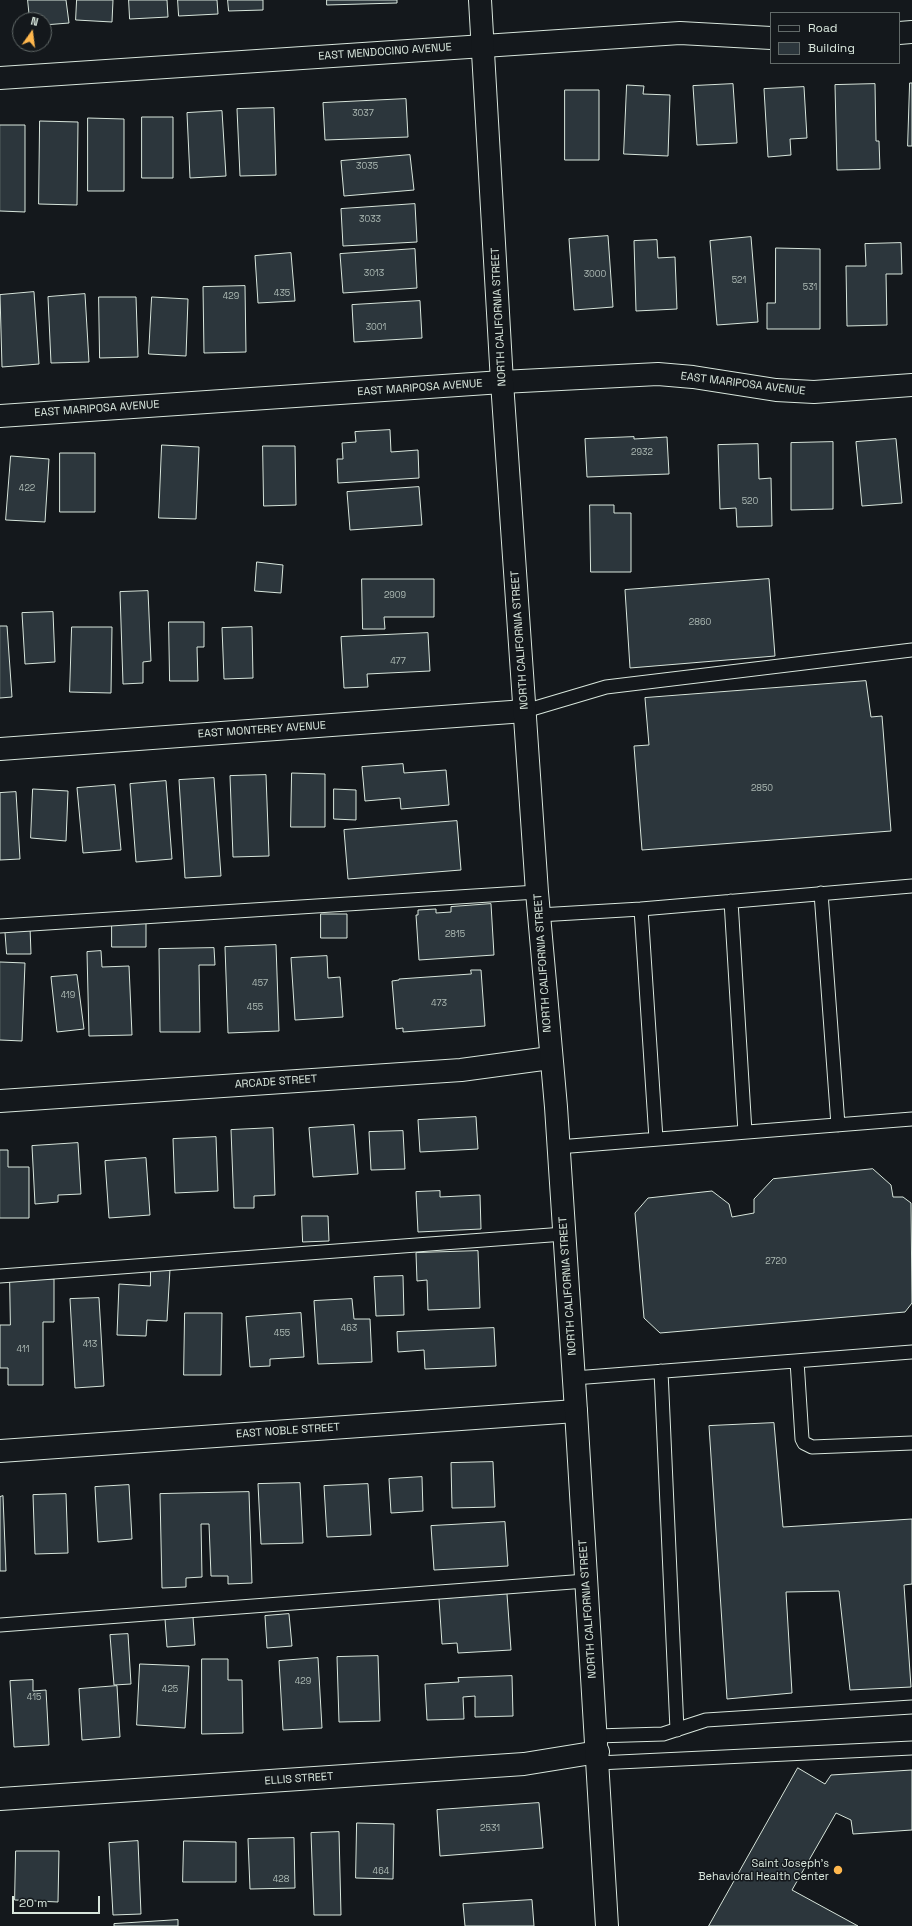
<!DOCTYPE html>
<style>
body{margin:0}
#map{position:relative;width:912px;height:1926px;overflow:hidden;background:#14181c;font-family:"Space Grotesk",sans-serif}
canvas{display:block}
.legend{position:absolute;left:770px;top:12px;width:130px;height:52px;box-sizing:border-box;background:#14181c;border:1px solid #626a69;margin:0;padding:5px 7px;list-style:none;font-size:12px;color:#d8e6dc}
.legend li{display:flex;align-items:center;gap:8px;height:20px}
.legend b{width:20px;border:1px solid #626a69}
.north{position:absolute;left:12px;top:12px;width:40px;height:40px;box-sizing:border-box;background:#14181c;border:1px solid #626a69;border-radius:50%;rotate:14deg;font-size:11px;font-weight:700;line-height:16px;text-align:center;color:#d8e6dc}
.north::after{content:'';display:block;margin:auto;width:14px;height:18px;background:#ffb74d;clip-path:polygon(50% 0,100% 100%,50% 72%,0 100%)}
.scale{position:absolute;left:12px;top:1896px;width:88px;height:18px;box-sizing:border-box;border:2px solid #d8e6dc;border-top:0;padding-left:5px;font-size:12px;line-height:14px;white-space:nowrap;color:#d8e6dc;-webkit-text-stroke:3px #14181c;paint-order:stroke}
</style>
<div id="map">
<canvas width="912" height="1926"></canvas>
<ul class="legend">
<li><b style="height:5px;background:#14181c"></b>Road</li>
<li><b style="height:11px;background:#2c363c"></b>Building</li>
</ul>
<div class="north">N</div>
<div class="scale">20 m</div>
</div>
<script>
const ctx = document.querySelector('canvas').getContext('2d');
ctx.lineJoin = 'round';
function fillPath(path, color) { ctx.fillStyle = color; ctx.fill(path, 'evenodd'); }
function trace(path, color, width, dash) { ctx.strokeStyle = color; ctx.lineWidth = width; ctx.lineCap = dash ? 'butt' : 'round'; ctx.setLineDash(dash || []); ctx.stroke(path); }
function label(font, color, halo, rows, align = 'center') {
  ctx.font = font + ' "Space Grotesk",sans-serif'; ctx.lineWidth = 3; ctx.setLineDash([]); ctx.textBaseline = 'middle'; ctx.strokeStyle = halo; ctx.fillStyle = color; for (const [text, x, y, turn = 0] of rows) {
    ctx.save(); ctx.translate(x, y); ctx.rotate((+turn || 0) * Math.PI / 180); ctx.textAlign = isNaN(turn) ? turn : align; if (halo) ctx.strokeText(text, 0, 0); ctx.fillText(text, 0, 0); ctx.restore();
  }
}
const building = new Path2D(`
 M28 0H66L69 23 44 25V20H30Z
 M77 0H113L112 22 76 20Z
 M129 0H167L168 17 130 19Z
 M178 0H217L218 14 179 16Z
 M228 0H263V10L229 11Z
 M327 0H397V3L327 5Z
 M910 83H912V146H908Z
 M733 84 737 143 697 145 693 86Z
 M875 84 876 141H879L880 169 837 170 835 85Z
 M627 85 644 86 643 94 670 95 668 156 624 154Z
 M804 87 807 138 790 139 791 155 768 157 764 89Z
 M565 90H599V160H565Z
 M406 99 408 137 325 140 323 103Z
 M274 108 276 175 240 176 237 109Z
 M222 111 226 176 190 178 187 113Z
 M142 117H173V178H142Z
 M88 118 124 119V191H88Z
 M40 121 78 122 77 205 39 204Z
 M0 125H25V212L0 211Z
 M410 155 414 190 344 196 341 161Z
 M415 204 417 242 343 246 341 209Z
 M608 236 613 307 574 310 569 239Z
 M751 237 758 322 717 325 710 241Z
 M657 240 658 258 675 257 677 309 636 311 634 241Z
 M901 243 902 274H886L887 325 847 326 846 266H866L865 244Z
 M776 248 820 249V329H767V303H775Z
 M415 249 417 288 343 293 340 254Z
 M291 253 295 301 258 303 255 256Z
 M245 286 246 352 204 353 203 287Z
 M34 292 39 364 2 367 0 295Z
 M85 294 89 362 51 363 48 297Z
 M99 297H136L138 357 100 358Z
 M152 297 188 299 186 356 149 354Z
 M420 301 422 338 354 342 352 305Z
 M390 430 391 452 418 450 419 478 338 483 337 459H343L342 443 356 442 355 432Z
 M634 437V439L667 437 669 474 587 477 585 439Z
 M896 439 902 503 862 506 856 442Z
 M833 442V509L791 510V443Z
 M758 444 759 479 771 478 772 526 737 527 736 508 720 509 718 445Z
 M162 445 199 447 196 519 159 518Z
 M263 446H295L296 505 264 506Z
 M60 453H95V512H60Z
 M11 456 49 459 45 522 6 520Z
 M419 487 422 525 350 530 347 492Z
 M590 505H614V513H631V572H591Z
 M257 562 283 565 281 593 255 591Z
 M362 579H434V617H384L385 629H363Z
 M769 579 775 656 630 668 625 590Z
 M148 591 151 661 143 662V683L123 684 120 592Z
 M53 612 55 662 25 664 22 613Z
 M169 622H204V647H197L198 681H170Z
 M0 626H7L12 697 0 698Z
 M72 627H112L111 693 70 692Z
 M252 627 253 678 224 679 222 628Z
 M428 633 430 671 367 674 368 687 344 688 341 637Z
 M866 681 871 717 882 716 891 831 642 850 634 746 649 745 645 698Z
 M403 764 404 773 446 770 449 805 401 809 400 798 365 801 362 767Z
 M292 773 325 774V827H291Z
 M266 775 269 856 233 857 230 776Z
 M214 778 221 876 185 878 179 780Z
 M166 781 172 859 136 862 130 784Z
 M115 785 121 850 83 853 77 788Z
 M33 789 68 791 66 841 31 838Z
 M334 789 356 790V820L334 819Z
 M16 792 20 859 0 860V793Z
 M457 821 461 870 348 879 344 830Z
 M491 904 494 955 419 960 416 915H418V910L436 909V913L451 912V907Z
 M321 914H347V938H321Z
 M112 920H146V947H112Z
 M5 927H30L31 954H7Z
 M276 945 279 1031 228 1033 225 947Z
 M214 948 215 965H199L200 1032H160L159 949Z
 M101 951 102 967 129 966 132 1035 89 1036 87 952Z
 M327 956 328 978 340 977 343 1017 295 1020 291 958Z
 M0 962 25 963 22 1041 0 1040Z
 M471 970H481L485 1026 403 1032V1028L396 1029 392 981 399 980V979L471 974Z
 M77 975 84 1029 57 1032 51 977Z
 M476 1117 478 1149 420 1152 418 1120Z
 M354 1125 358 1174 313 1177 309 1128Z
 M273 1128 275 1195 254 1196V1208H234L231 1130Z
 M403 1131 405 1169 371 1170 369 1132Z
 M216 1137 218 1191 175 1193 173 1139Z
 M78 1143 81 1194 58 1195V1202L35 1204 32 1146Z
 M0 1150H8V1167H29V1218H0Z
 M146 1158 150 1215 109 1218 105 1161Z
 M873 1169 891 1185 893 1197H903L911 1203 912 1303 905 1312 660 1333 644 1318 635 1213 648 1198 712 1191 729 1204 732 1217 754 1213V1199L773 1179Z
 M440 1191V1197L480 1195 481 1229 418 1232 416 1192Z
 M302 1216H328L329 1241 303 1242Z
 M478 1251 480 1308 428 1310 427 1280 417 1281 416 1253Z
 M151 1268 170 1269 167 1321 147 1320 146 1336 117 1335 119 1284 150 1286Z
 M403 1276 404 1315 376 1316 374 1277Z
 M10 1279H54V1322H43V1385H8V1368H0V1325H10Z
 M99 1298 104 1386 75 1388 70 1299Z
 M352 1299 354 1319H370L372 1362 318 1364 314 1301Z
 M185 1313H222L221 1375H184Z
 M301 1313 304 1357 270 1359V1366L250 1367 246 1317Z
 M494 1328 496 1366 425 1369 424 1350 398 1352 397 1332Z
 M774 1423 783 1527 912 1519V1584L904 1585 911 1687 850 1690 839 1591 786 1592 792 1693 727 1699 709 1426Z
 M493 1462 495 1507 452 1508 451 1463Z
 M422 1477 423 1511 391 1513 389 1479Z
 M300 1483 303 1543 261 1544 258 1484Z
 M368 1484 371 1535 327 1537 324 1486Z
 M129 1485 132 1539 98 1542 95 1487Z
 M249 1492 252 1583 228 1584V1576H211L209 1524H201L202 1577 186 1578V1587L162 1588 160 1494Z
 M66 1494 68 1553 35 1554 33 1495Z
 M3 1496 6 1571H0V1497Z
 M505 1522 508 1566 434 1570 431 1526Z
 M507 1594 511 1650 458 1653 457 1643 442 1644 439 1599Z
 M289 1614 292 1646 267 1648 265 1616Z
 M193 1617 195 1645 167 1647 165 1619Z
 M128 1634 131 1684 114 1685 110 1635Z
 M378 1656 380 1721 339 1722 337 1657Z
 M318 1658 322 1728 283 1730 279 1661Z
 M202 1659H228V1680H242L243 1733 202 1734Z
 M140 1664 189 1666 185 1728 137 1725Z
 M512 1676 513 1716 475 1717V1696L463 1697 464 1719 427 1720 425 1684 459 1682 458 1678Z
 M33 1680V1691L46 1690 49 1745 14 1747 10 1681Z
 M117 1686 120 1737 82 1740 79 1689Z
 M798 1768 825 1784 831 1775 912 1770V1830L853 1834 851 1820 836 1813 792 1890 858 1926H709Z
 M539 1803 543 1848 440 1856 437 1810Z
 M357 1823 394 1824 393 1879 356 1878Z
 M339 1832 341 1915H314L311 1833Z
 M294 1838 295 1888 250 1889 248 1839Z
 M138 1841 141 1914 113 1915 109 1843Z
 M184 1841 236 1842V1882H183Z
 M16 1851H59L58 1902 15 1900Z
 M532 1900 534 1926H465L463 1904Z
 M178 1920V1926H114V1924Z`);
fillPath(building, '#2c363c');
trace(building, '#d8e6dc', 1);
const lane = new Path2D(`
 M525 711 606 687 912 650
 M821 893 838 1125
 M731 901 745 1132
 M539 915 641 909
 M0 926 537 892
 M656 1139 641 909 912 886
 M558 1147 912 1119
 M0 1276 564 1234
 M797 1361 802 1439 804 1443 812 1447 912 1443
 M661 1371 677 1730
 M574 1378 912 1352
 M0 1625 586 1581
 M596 1736 663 1734 706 1720 912 1707
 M598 1763 912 1748`);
const street = new Path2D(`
 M899 33 912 32
 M0 78 680 33 771 38
 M0 416 502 382 658 374 693 377 776 390 814 392 912 385
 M0 749 525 711
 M0 1101 461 1070 550 1058
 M0 1451 576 1411
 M0 1799 524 1764 598 1752`);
const secondary = new Path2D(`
 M480 0 502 382 537 892 556 1107 576 1411 607 1926`);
trace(lane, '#d8e6dc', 15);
trace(street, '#d8e6dc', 24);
trace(secondary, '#d8e6dc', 24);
trace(lane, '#14181c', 13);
trace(street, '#14181c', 22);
trace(secondary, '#14181c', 22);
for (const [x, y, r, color] of [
 [838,1870,5,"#ffb74d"]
]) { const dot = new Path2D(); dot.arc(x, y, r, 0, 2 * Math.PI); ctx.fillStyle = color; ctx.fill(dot); trace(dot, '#14181c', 1.5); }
label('9px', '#adbab4', null, [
 ["3037",363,114],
 ["3035",367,167],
 ["3033",370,220],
 ["3013",374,274],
 ["3000",595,275],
 ["521",739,281],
 ["531",810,288],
 ["435",282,294],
 ["429",231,297],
 ["3001",376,328],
 ["2932",642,453],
 ["422",27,489],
 ["520",750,502],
 ["2909",395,596],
 ["2860",700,623],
 ["477",398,662],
 ["2850",762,789],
 ["2815",455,935],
 ["457",260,984],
 ["419",68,996],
 ["473",439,1004],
 ["455",255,1008],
 ["2720",776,1262],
 ["463",349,1329],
 ["455",282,1334],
 ["413",90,1345],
 ["411",23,1350],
 ["429",303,1682],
 ["425",170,1690],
 ["415",34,1698],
 ["2531",490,1829],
 ["464",381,1872],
 ["428",281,1880]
]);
label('11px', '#d8e6dc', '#14181c', [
 ["EAST MENDOCINO AVENUE",385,52,-4],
 ["NORTH CALIFORNIA STREET",499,317,-93],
 ["EAST MARIPOSA AVENUE",743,384,7],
 ["EAST MARIPOSA AVENUE",420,388,-4],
 ["EAST MARIPOSA AVENUE",97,409,-4],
 ["NORTH CALIFORNIA STREET",520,640,-94],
 ["EAST MONTEREY AVENUE",262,730,-4],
 ["NORTH CALIFORNIA STREET",543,963,-94],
 ["ARCADE STREET",276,1082,-4],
 ["NORTH CALIFORNIA STREET",568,1286,-94],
 ["EAST NOBLE STREET",288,1431,-4],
 ["NORTH CALIFORNIA STREET",588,1609,-94],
 ["ELLIS STREET",299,1779,-4]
]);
label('11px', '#d8e6dc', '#14181c', [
 ["Saint Joseph's",829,1864],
 ["Behavioral Health Center",829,1877]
], 'right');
</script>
